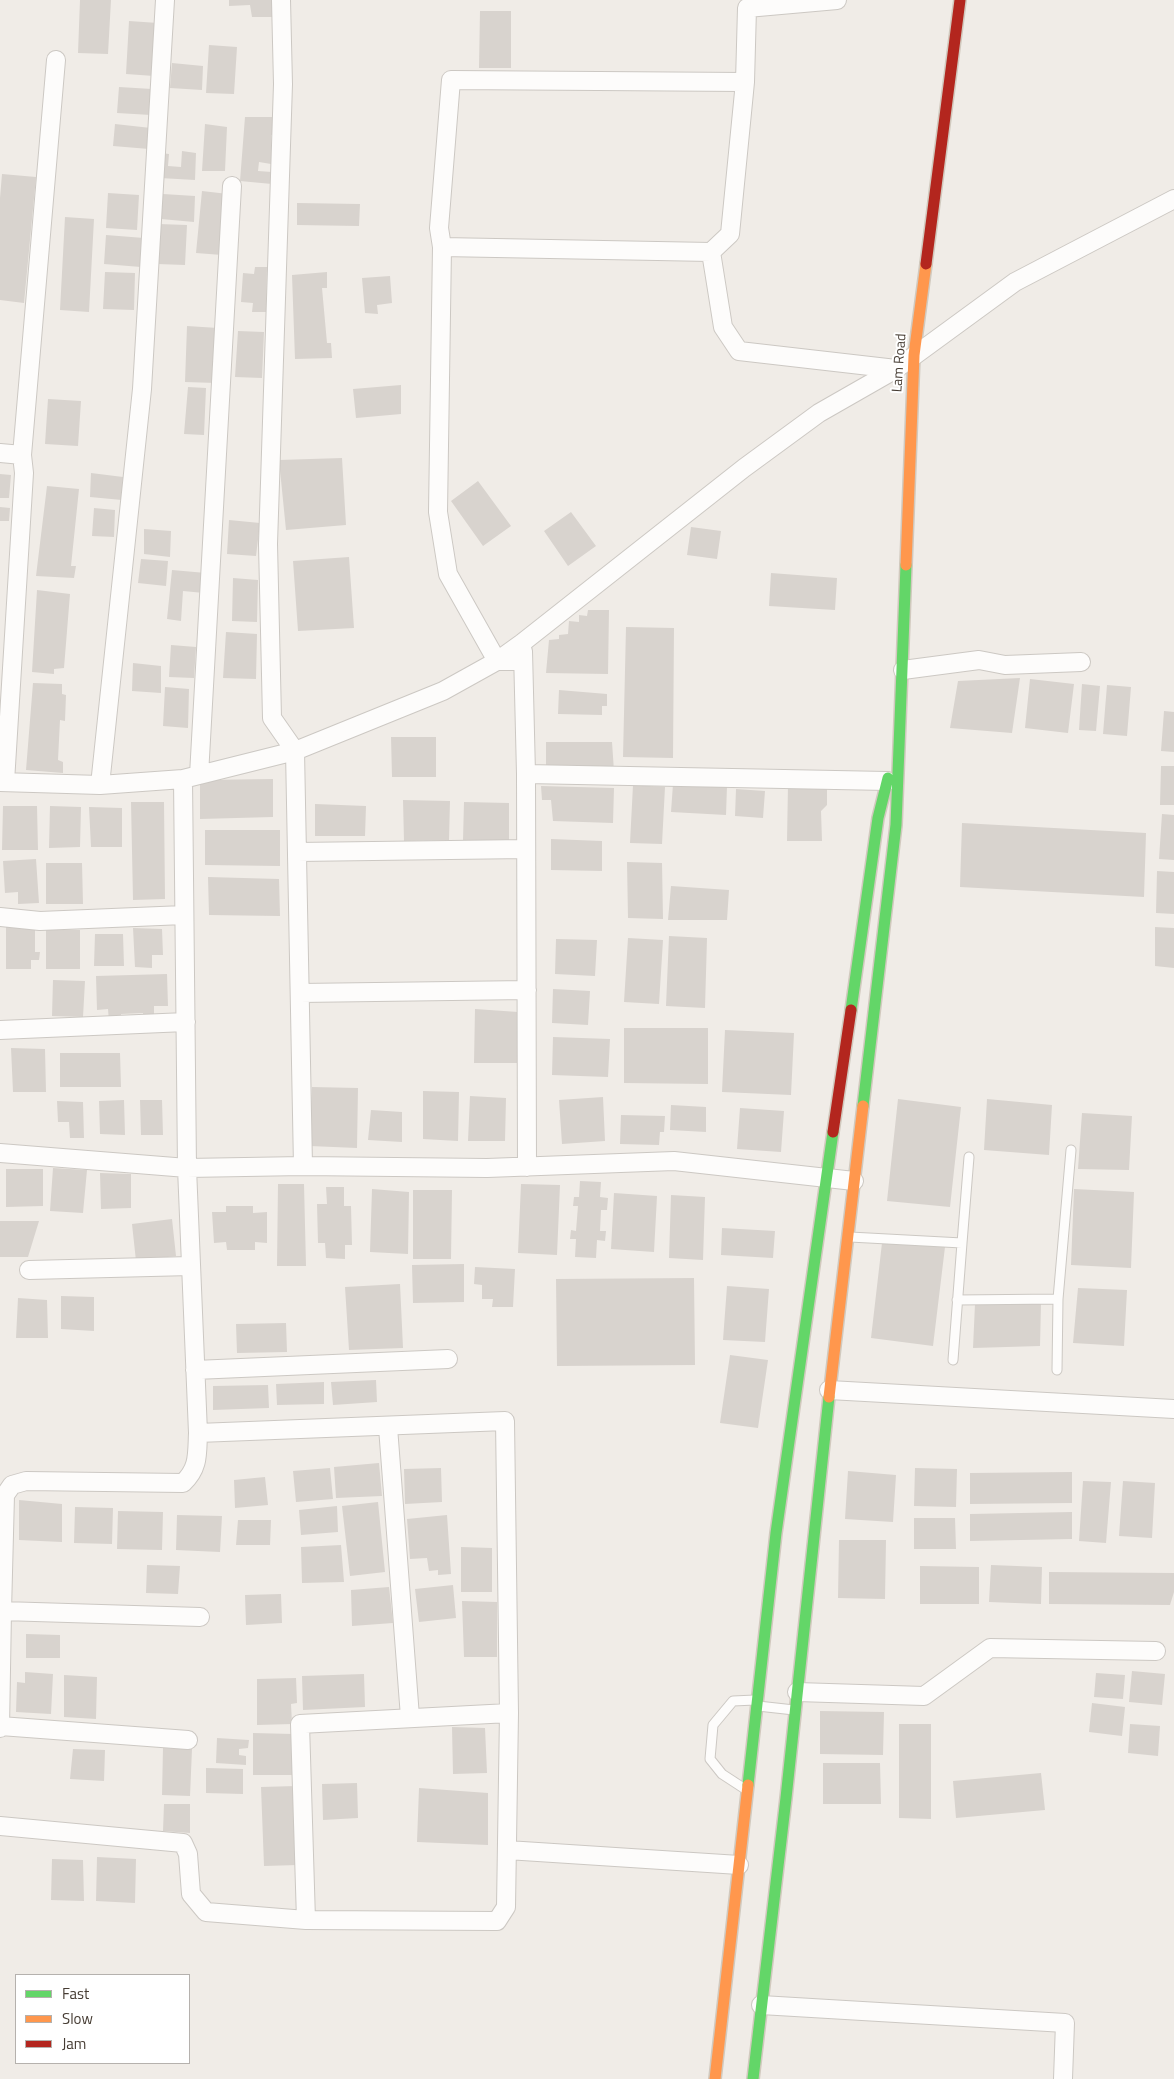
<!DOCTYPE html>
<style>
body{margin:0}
#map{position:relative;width:1174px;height:2079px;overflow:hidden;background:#f0ece7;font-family:"Titillium Web",sans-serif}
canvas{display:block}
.legend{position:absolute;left:15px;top:1974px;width:175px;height:90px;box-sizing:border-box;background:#fff;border:1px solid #b5b1ad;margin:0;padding:6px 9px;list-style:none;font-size:15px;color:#463c33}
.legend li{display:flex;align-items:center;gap:10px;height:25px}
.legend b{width:25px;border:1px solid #b5b1ad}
</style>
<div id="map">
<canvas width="1174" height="2079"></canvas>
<ul class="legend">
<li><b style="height:6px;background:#63d668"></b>Fast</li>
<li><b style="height:6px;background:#ff974d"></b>Slow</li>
<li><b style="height:6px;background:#b3261e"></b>Jam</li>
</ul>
</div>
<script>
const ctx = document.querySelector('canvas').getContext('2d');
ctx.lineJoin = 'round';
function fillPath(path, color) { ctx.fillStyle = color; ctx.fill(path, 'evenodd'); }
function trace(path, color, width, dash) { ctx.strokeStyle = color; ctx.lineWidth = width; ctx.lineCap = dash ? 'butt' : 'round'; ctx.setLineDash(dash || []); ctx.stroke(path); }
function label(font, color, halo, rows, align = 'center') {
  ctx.font = font + ' "Titillium Web",sans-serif'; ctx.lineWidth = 4; ctx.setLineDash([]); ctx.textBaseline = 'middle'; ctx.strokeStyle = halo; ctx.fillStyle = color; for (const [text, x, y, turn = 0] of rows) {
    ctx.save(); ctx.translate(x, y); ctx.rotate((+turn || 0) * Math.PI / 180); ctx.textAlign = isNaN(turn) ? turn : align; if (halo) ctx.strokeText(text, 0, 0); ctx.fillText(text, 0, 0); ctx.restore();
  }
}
fillPath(new Path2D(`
 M80 0H111L108 54 78 53Z
 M229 0H272V17H252L250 5 229 6Z
 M480 11H511V68H479Z
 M129 21 158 23 154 76 126 74Z
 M209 45 237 47 234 94 206 93Z
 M172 63 203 66 202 90 170 88Z
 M119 87 152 89 151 115 117 113Z
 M245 117H276L275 135H271V164L259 162 258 171 272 172V184L240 181Z
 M115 124 151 128 149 149 113 146Z
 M205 124 227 127 225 171H202Z
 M182 151 196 153 195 180 160 178 161 153 169 154 168 166 181 167Z
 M2 174 36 177 24 303 0 300V198Z
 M202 191 228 194 222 255 196 253Z
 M108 193 139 195 137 230 106 228Z
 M163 194 195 196 194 222 161 219Z
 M297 203 360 204 359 226 297 225Z
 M65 217 94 219 89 312 60 310Z
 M159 224 187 225 185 265 157 264Z
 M106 235 144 238 141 267 104 264Z
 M255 267H267L266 312H252L253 303 241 302 243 273 254 274Z
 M105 272 135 273 134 310 103 309Z
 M327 272V288H322L327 343H331L332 358 295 359 292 275Z
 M390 276 392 303 377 305 378 314 365 313 362 278Z
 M187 326 218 328 216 383 185 382Z
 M238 331 264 332 262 378 235 377Z
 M401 385V414L356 418 353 389Z
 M188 387 206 388 204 435 184 434Z
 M48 399 81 401 78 446 45 444Z
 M342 458 346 525 286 530 279 460Z
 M91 473 123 477 122 500 90 497Z
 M0 474 11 475 9 498H0Z
 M478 481 511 526 483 546 451 501Z
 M47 486 79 489 71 566H76L74 578 36 576Z
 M0 507 10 508 9 521H0Z
 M94 508 115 510 114 537 92 536Z
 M571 512 596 546 568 566 544 531Z
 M229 520 260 523 256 556 227 554Z
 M691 527 721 531 717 559 687 555Z
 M144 529 171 531 170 557 144 554Z
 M349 557 354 628 298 631 293 561Z
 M141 559 168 561 166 586 138 583Z
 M172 570 206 573 204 593 183 591 181 621 167 619Z
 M771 573 837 578 835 610 769 606Z
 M233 578 258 580 257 622 232 621Z
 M37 590 70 594 64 668 54 669V674L32 672Z
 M588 610H609L608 674 546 673 549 640 559 639V635L568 634 569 621 579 622V615L587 616Z
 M626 627 674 628 673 758 623 757Z
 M226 632 257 634 256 679 223 678Z
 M171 645 196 647 194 678 169 677Z
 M133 663 161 666V693L132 691Z
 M1020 678 1012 733 950 728 958 681Z
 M1030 679 1074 684 1068 733 1025 728Z
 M33 683 62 684V694L66 695 65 721 60 720 58 760 63 762V773L26 770Z
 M1082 684 1100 686 1096 731 1079 730Z
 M1107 685 1131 687 1127 736 1103 734Z
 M165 687 189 689 188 728 163 726Z
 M559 690 607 694V706H602V715L558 714Z
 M1164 711 1174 712V752L1161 751Z
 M391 737H436V777H392Z
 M546 742H612L614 771 546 770Z
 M1161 766H1174V805H1160Z
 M273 779V817L200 819V780Z
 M673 784 727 786 726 815 671 812Z
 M633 785 665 787 662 844 630 843Z
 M788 785 827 787V805L821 811 822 841H787Z
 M541 786 614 788 613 823 553 821 551 800H542Z
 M736 789 765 791 763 818 735 816Z
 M403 800 450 801 449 840 404 841Z
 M131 802H164L165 899 133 900Z
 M464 802 509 803V840H463Z
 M315 804 366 806 365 836H315Z
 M3 806H37L38 850H2Z
 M50 806 81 807 80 847 49 848Z
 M89 807 122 808V847H91Z
 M1162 814 1174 815V860L1159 859Z
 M962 823 1146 833 1144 897 960 887Z
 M205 830H280V866L205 865Z
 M551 839 602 841V871L551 870Z
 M36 859 39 903 18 904V892L5 893 3 861Z
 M627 862 662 863 663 919 628 918Z
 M46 863H82L83 904H46Z
 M1157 871 1174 872V914L1156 913Z
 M208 877 279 879 280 916 209 915Z
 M671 886 729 890 727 920H668Z
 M6 925 35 927V952H40L39 960H31V969H6Z
 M1155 927 1174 928V968L1155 966Z
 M133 928 162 929 163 955H152V968L135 967Z
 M46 930H80V969H46Z
 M95 934H123L124 966H94Z
 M669 936 707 938 705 1008 666 1006Z
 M628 938 663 940 659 1004 624 1002Z
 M556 939 597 940 595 976 555 974Z
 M167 974 168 1006H154V1019H143V1013L121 1014V1021L109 1022 108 1009 97 1010 96 976Z
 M53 980 85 981 83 1017 52 1016Z
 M553 989 590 991 588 1025 552 1023Z
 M475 1009 518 1012 517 1063H474Z
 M624 1028H708V1084L624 1083Z
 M725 1030 794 1033 791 1095 722 1092Z
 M553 1037 610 1039 608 1077 552 1075Z
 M11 1048 45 1049 46 1092H13Z
 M60 1053H120L121 1087H60Z
 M312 1087 358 1088 357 1148 310 1146Z
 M423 1091 459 1092 458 1141 423 1139Z
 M470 1096 506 1098 505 1141H468Z
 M603 1097 605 1141 562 1144 559 1100Z
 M898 1099 961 1107 950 1207 887 1201Z
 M987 1099 1052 1105 1049 1155 984 1150Z
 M124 1100 125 1135 100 1134 99 1101Z
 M140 1100H162L163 1135H141Z
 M57 1101 83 1102 84 1138H70L69 1122H58Z
 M671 1105 706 1107V1132L670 1130Z
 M740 1108 784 1111 781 1152 737 1149Z
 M371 1110 402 1112V1142L368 1140Z
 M1082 1113 1132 1116 1129 1170 1078 1169Z
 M621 1115 665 1116 664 1132H660L659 1145 620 1144Z
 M53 1168 87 1170 83 1213 50 1211Z
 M6 1169H43V1206L6 1207Z
 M100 1173 131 1174V1208L101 1209Z
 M580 1181 601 1182 600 1197 608 1198 607 1210H601L600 1231H606L605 1241 597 1240 596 1258 575 1257 576 1239H570L571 1230 576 1231 578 1206H573L574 1197H579Z
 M278 1184H304L306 1266H277Z
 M521 1184 560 1185 557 1255 518 1253Z
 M326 1187H344V1206H351L352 1245H345V1259L326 1258 325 1243H318L317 1204H327Z
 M372 1189 409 1192 408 1254 370 1252Z
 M1074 1189 1134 1192 1131 1268 1071 1265Z
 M413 1190H452L451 1259H413Z
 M614 1193 657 1196 654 1252 611 1249Z
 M671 1195 705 1197 703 1260 669 1258Z
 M226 1206H253V1213L267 1212V1243L255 1242V1250H227L226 1242 214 1243 212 1212H226Z
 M172 1219 176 1256 136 1261 132 1224Z
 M0 1221H39L28 1257H0Z
 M722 1228 775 1231 773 1258 721 1255Z
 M882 1243 945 1247 933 1346 871 1338Z
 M464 1264V1302L413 1303 412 1265Z
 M475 1267 515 1269 513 1307H492L493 1299H482V1285L474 1284Z
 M694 1278 695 1365 557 1366 556 1279Z
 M400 1284 403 1348 349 1350 345 1287Z
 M727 1286 769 1289 765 1342 723 1340Z
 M1078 1288 1127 1290 1124 1346 1073 1343Z
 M61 1296 94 1297V1331L61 1329Z
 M18 1298 47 1300 48 1338H16Z
 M1041 1303 1040 1346 973 1348 975 1304Z
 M286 1323 287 1352 237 1353 236 1324Z
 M730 1355 768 1360 758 1428 720 1423Z
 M376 1380 377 1402 333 1405 331 1382Z
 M324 1382V1404L277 1405 276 1384Z
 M268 1385 269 1408 213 1410V1386Z
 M379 1463 382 1496 336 1498 334 1467Z
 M330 1468 333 1499 296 1502 293 1471Z
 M441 1468 442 1502 405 1504 404 1469Z
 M915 1468 957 1469 956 1507 914 1506Z
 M848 1471 896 1475 893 1522 845 1519Z
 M1072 1472V1503L970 1504V1473Z
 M265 1477 268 1505 235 1508 234 1480Z
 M1083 1481 1111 1482 1106 1543 1079 1541Z
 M1123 1481 1155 1483 1152 1538 1119 1536Z
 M19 1500 62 1504V1542L19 1540Z
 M378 1502 385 1572 350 1576 342 1506Z
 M337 1506 338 1532 301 1535 299 1510Z
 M75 1507 113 1508 112 1544 74 1543Z
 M118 1511 163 1512 162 1550 117 1549Z
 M1072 1512V1539L970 1541V1514Z
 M177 1515 222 1516 220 1552 176 1550Z
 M447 1515 451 1574 438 1575V1570L429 1571 427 1558 410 1559 407 1519Z
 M914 1518H955L956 1549H914Z
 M238 1520H271L270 1545H236Z
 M839 1540H886L885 1599 838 1598Z
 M341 1545 344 1582 302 1583 301 1547Z
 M461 1547 492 1548V1592H461Z
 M147 1565 180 1566 178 1594 146 1593Z
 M991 1565 1042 1567 1041 1604 989 1602Z
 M920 1566 979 1567V1604H920Z
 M1049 1572 1174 1573V1592L1170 1605 1049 1604Z
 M453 1585 456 1618 419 1622 415 1589Z
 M389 1587 393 1623 352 1626 351 1590Z
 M281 1594 282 1623 246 1625 245 1595Z
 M462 1601 497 1602V1657H464Z
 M26 1634 60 1635V1658H26Z
 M1132 1671 1165 1674 1162 1705 1129 1702Z
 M25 1672 53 1674 51 1714 16 1712 17 1682 25 1683Z
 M1096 1673 1125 1675 1123 1699 1094 1697Z
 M364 1674 365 1707 303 1710 302 1676Z
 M64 1675 97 1677 96 1719 64 1717Z
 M296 1678 297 1703 291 1704 292 1724 257 1725V1679Z
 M1092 1703 1125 1707 1122 1736 1089 1732Z
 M820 1711 884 1712 883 1755 820 1754Z
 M899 1724H931V1819L899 1818Z
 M1130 1724 1160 1726 1158 1756 1128 1753Z
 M452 1727 485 1728 487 1773 453 1774Z
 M253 1733 293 1734V1775H253Z
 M217 1738 249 1740 248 1748 239 1749V1755L246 1756V1765L216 1763Z
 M163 1748 192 1749 190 1796 162 1795Z
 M73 1749 105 1750 104 1781 70 1779Z
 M823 1763H880L881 1804H823Z
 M206 1768 243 1769V1794L206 1793Z
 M1041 1773 1045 1810 956 1818 953 1781Z
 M357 1783 358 1818 323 1820 322 1784Z
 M296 1786 298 1865 264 1866 261 1787Z
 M419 1788 488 1793V1845L417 1842Z
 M164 1804H190V1833L163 1831Z
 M97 1857 136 1859 135 1903 96 1901Z
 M52 1859 83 1860 84 1901 51 1900Z`), '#d8d3ce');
const lane = new Path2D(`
 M850 1237 962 1243 953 1360
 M962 1243 969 1157
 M1058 1299 1071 1150
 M957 1300 1058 1299 1057 1370
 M758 1706 794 1710
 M745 1789 722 1774 710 1759 713 1725 733 1701 755 1700`);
const street = new Path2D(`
 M281 0 283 84 268 544 272 718 295 751 303 1166 487 1168 674 1161 854 1181
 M745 82 747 8 837 0
 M442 247 711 252 730 234 745 82 451 80 439 228 442 247 438 512 448 574 497 661H523
 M711 252 723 327 739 351 896 369
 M0 453 22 455
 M523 651 526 774 527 1167
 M903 670 979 660 1005 665 1081 662
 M526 774 887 781
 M199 775 232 186
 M0 782 100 785 183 779 295 751 443 691 497 661 522 643 744 468 819 413 896 369 1015 282 1174 199
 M5 782 24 473 22 455 56 60
 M100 785 142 389 165 0
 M297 852 526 849
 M0 917 40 921 184 915
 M300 993 527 990
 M0 1030 186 1022
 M0 1153 187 1168 303 1166
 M29 1270 191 1266
 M195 1370 448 1359
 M829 1390 1174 1409
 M388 1427 410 1717
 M198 1433 505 1421 509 1713 300 1724 306 1920
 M0 1611H2L5 1495 12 1485 26 1481 183 1483C199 1468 197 1454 198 1433L187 1168 183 779
 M797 1692 924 1696 990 1648 1156 1651
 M0 1726 188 1740
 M0 1728 2 1611 200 1617
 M0 1826 183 1843 188 1854 191 1894 206 1912 306 1920 497 1921 506 1907 509 1713
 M507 1850 739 1865
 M761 2005 1065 2023 1063 2079`);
const fast = new Path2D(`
 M851 1010 878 818 888 778
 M863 1106 896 825 906 565
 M748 1785 776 1533 833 1132
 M753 2079 786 1798 829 1397`);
const slow = new Path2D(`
 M906 565 914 355 926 264
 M829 1397 863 1106
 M715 2079 748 1785`);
const jam = new Path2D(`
 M926 264 960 0
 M833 1132 851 1010`);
trace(lane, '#ccc8c3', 11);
trace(street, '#ccc8c3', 20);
trace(fast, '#d1c9be', 14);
trace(slow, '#d1c9be', 14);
trace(jam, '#d1c9be', 14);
trace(lane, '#fdfcfb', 9);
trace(street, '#fdfcfb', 18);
trace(fast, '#63d668', 11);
trace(slow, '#ff974d', 11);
trace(jam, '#b3261e', 11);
label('14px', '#463c33', '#fff', [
 ["Lam Road",900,363,-86]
]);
</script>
